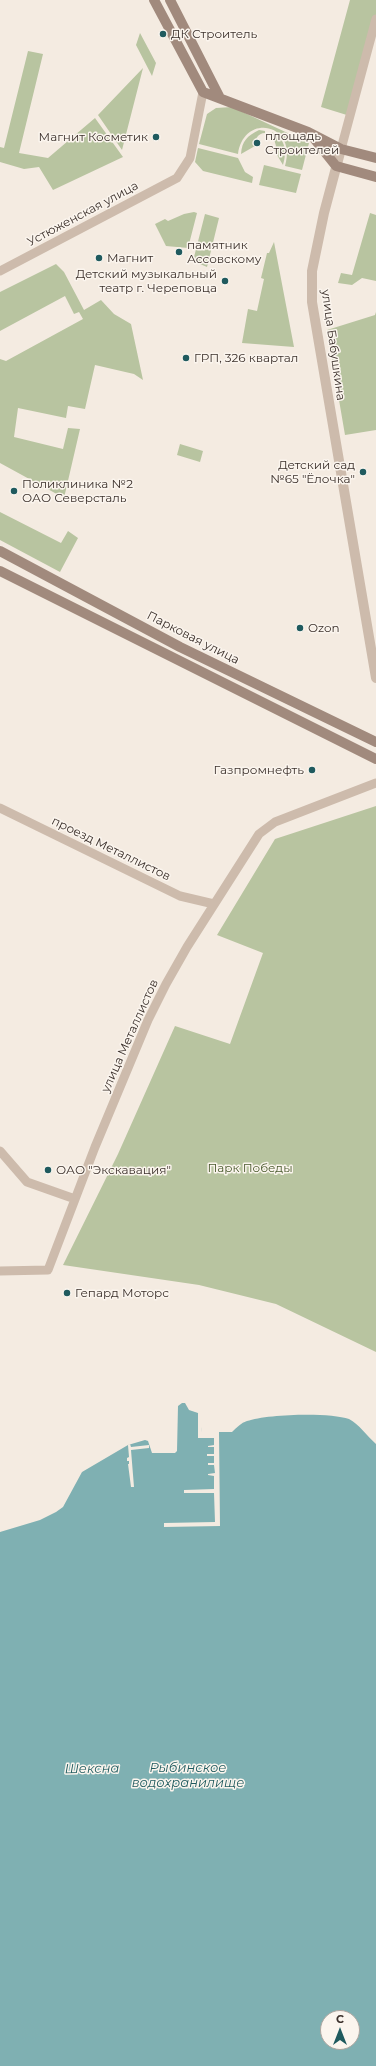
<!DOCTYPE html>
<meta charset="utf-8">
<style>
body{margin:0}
#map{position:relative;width:376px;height:2066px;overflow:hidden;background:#f4ebe1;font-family:Montserrat,sans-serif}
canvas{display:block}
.north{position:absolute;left:320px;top:2010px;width:40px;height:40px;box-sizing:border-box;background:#fbf5ee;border:1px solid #aea6a0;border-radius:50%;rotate:0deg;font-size:11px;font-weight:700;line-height:16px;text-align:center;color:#3b302b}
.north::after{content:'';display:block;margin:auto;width:14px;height:18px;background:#1f5a5e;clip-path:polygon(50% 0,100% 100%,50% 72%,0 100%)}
</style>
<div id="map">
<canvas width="376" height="2066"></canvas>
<div class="north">С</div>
</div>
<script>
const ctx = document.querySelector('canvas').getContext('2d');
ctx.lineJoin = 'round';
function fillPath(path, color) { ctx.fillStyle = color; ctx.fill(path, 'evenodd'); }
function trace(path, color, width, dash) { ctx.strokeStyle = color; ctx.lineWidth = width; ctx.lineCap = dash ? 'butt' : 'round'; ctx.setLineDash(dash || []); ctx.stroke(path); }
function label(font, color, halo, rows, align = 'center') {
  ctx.font = font + ' Montserrat,sans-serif'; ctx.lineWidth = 3; ctx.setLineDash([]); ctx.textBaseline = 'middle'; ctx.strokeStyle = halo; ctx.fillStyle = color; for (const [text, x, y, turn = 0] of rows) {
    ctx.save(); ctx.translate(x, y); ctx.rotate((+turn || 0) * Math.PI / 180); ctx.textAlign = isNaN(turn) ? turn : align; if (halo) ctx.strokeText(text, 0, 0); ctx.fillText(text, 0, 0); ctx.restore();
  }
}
fillPath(new Path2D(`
 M350 0H376V19L350 116 321 107Z
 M140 33 156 63 152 76 136 45Z
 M28 51 43 54 19 153 48 158 95 118 123 157 53 190 39 167 24 169 0 162V147L4 148Z
 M143 68 122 150 98 115Z
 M232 107 309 143 302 170 285 166C298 124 244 112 238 154L199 144 207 114 216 108Z
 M259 130 265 131V133C258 133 254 140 255 146L241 154C242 141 247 136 259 130Z
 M272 132C286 139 287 152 283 165L274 150 276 146Z
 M198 148 238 158 245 172 253 177 252 183 203 171 195 162Z
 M264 165 301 174 296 193 259 185Z
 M194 212 197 213 188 248 166 246 155 224 165 219 168 221 184 214Z
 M370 213 376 215V281L362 278 352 285 338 283 341 273 352 275Z
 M205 214 219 218 207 267 193 261Z
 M274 242 294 347 242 343 248 309 257 311 264 279 261 278 267 253H269Z
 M56 264 64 272 84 310 101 300 114 314 131 324 143 380 134 374 95 365 85 409 68 406 66 418 18 408 14 437 63 449 68 428 80 429 64 498 0 463V359L6 361 83 319 79 312 74 314 65 296 0 331V292Z
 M376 312V430L345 435 327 330 375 315Z
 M180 444 203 451 200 462 177 455Z
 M0 512 61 543 68 531 78 538 60 572 0 540Z
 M376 806V1352L276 1304 199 1285 63 1265 118 1154 175 1026 230 1044 263 953 217 935 275 839Z`), '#b8c4a0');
fillPath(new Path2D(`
 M182 1403H185L189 1410 198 1413 202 1432H232C237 1427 241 1423 247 1421 267 1414 330 1412 349 1419 359 1424 367 1436 376 1444V2066H0V1532L40 1520 56 1512 63 1507 82 1472 128 1445 145 1440 148 1441 152 1453H175L177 1451 178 1406ZM328 2018H352V2042H328Z`), '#7fb0b2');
fillPath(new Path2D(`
 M198 1411 201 1421 202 1432H219L220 1526 164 1527V1523L215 1522 214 1493H184V1490L214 1489V1476L208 1475V1474L215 1473 214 1465H208V1463H214V1456H207V1454H214V1447H208V1446L214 1445V1438H198Z
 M130 1444 131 1447 149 1445V1448L131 1450 134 1487H131L128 1464H129V1461H127V1458L129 1457 128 1445Z`), '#f4ebe1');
trace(new Path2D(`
 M341 149 376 19
 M0 271 177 178 190 158 203 92
 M0 808 180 896 214 904
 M0 1151 27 1182 75 1199
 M0 1271 48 1270 95 1147 148 1020 166 984 187 947 259 834 275 822 376 783`), '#cdbbac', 9);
trace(new Path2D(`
 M341 149 324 213 312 271V302L376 678`), '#cdbbac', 10);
trace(new Path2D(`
 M154 0 203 92 308 132 341 149 376 158
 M170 0 220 98
 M312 136 336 166 376 177
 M0 551 180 647 376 742
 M0 571 376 759`), '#a18a7d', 10);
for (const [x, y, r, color] of [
 [163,34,4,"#1f5a5e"],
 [156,137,4,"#1f5a5e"],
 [257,143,4,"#1f5a5e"],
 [179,252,4,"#1f5a5e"],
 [99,258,4,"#1f5a5e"],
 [225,281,4,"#1f5a5e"],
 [186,358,4,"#1f5a5e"],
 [363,472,4,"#1f5a5e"],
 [14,491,4,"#1f5a5e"],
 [300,628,4,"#1f5a5e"],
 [312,770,4,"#1f5a5e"],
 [48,1170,4,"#1f5a5e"],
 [67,1293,4,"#1f5a5e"]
]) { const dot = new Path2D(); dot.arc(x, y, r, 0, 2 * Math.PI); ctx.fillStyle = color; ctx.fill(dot); trace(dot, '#fbf5ee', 1.5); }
label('12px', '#3b302b', '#fbf5ee', [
 ["ДК Строитель",171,34],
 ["площадь",265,136],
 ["Строителей",265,150],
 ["Магнит Косметик",148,137,"right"],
 ["памятник",187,245],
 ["Ассовскому",187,259],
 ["Магнит",107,258],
 ["Детский музыкальный",217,274,"right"],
 ["театр г. Череповца",217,288,"right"],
 ["ГРП, 326 квартал",194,358],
 ["Детский сад",355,465,"right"],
 ["№65 \"Ёлочка\"",355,479,"right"],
 ["Поликлиника №2",22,484],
 ["ОАО Северсталь",22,498],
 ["Ozon",308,628],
 ["Газпромнефть",304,770,"right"],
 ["ОАО \"Экскавация\"",56,1170],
 ["Гепард Моторс",75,1293]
], 'left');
label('12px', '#3b302b', '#fbf5ee', [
 ["Устюженская улица",83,214,-28],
 ["улица Бабушкина",333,345,82],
 ["Парковая улица",193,638,27],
 ["проезд Металлистов",111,849,26],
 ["улица Металлистов",130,1036,-66]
]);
label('12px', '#4a5a2e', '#fbf5ee', [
 ["Парк Победы",250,1168]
]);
label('italic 13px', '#1f5a5e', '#fbf5ee', [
 ["Рыбинское",188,1768],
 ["водохранилище",188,1783],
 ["Шексна",92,1769,-1]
]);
</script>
